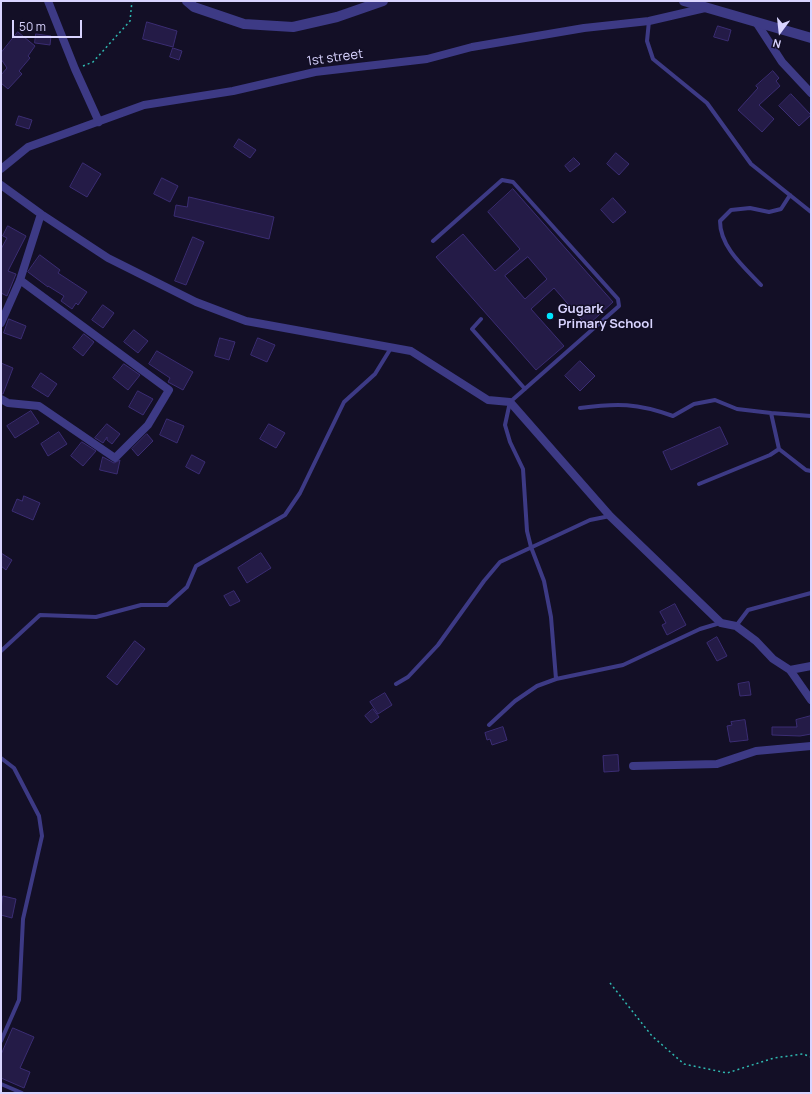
<!DOCTYPE html>
<style>
body{margin:0}
#map{position:relative;width:812px;height:1094px;overflow:hidden;background:#130f26;font-family:Manrope,sans-serif}
canvas{display:block}
.frame{position:absolute;inset:0;border:2px solid #d9d4ff;pointer-events:none}
.north{position:absolute;left:760px;top:12px;width:40px;height:40px;-webkit-text-stroke:3px #130f26;paint-order:stroke;rotate:195deg;font-size:11px;font-weight:700;line-height:16px;text-align:center;color:#d9d4ff}
.north::after{content:'';display:block;margin:auto;width:14px;height:18px;background:#d9d4ff;clip-path:polygon(50% 0,100% 100%,50% 72%,0 100%)}
.scale{position:absolute;left:12px;top:20px;width:70px;height:18px;box-sizing:border-box;border:2px solid #d9d4ff;border-top:0;padding-left:5px;font-size:12px;line-height:14px;white-space:nowrap;color:#d9d4ff;-webkit-text-stroke:3px #130f26;paint-order:stroke}
</style>
<div id="map">
<canvas width="812" height="1094"></canvas>
<div class="frame"></div>
<div class="north">N</div>
<div class="scale">50 m</div>
</div>
<script>
const ctx = document.querySelector('canvas').getContext('2d');
ctx.lineJoin = 'round';
function fillPath(path, color) { ctx.fillStyle = color; ctx.fill(path, 'evenodd'); }
function trace(path, color, width, dash) { ctx.strokeStyle = color; ctx.lineWidth = width; ctx.lineCap = dash ? 'butt' : 'round'; ctx.setLineDash(dash || []); ctx.stroke(path); }
function label(font, color, halo, rows, align = 'center') {
  ctx.font = font + ' Manrope,sans-serif'; ctx.lineWidth = 3; ctx.setLineDash([]); ctx.textBaseline = 'middle'; ctx.strokeStyle = halo; ctx.fillStyle = color; for (const [text, x, y, turn = 0] of rows) {
    ctx.save(); ctx.translate(x, y); ctx.rotate((+turn || 0) * Math.PI / 180); ctx.textAlign = isNaN(turn) ? turn : align; if (halo) ctx.strokeText(text, 0, 0); ctx.fillText(text, 0, 0); ctx.restore();
  }
}
const building = new Path2D(`
 M147 22 177 31 173 47 143 39Z
 M718 26 731 30 728 41 714 37Z
 M18 32 35 46 28 56 30 58 19 71 22 74 8 89 1 83V75L7 68 1 59V53Z
 M36 34 51 36 50 45 35 43Z
 M173 48 182 51 179 60 170 57Z
 M773 71 779 78 776 81 780 86 759 105 774 119 762 132 738 110 758 88 756 86Z
 M791 94 811 115 799 126 779 106Z
 M19 116 32 120 29 129 16 125Z
 M239 139 256 150 250 158 234 147Z
 M616 153 629 164 619 175 607 164Z
 M574 158 580 164 570 172 565 166Z
 M83 163 101 174 87 197 70 187Z
 M162 178 178 186 170 202 154 194Z
 M513 189 613 302 587 326 554 288 531 309 564 346 536 370 436 257 463 234 495 271 520 249 488 212ZM528 257 547 279 525 299 505 276Z
 M189 197 274 217 269 239 174 216 176 205 187 207Z
 M613 198 626 212 613 223 601 210Z
 M8 226 26 236 8 271 16 274 7 296 1 293V249L7 238 3 236Z
 M193 237 204 242 186 285 175 281Z
 M40 255 60 270 58 273 87 292 78 305 76 303 72 309 61 301 64 296 48 286V287L28 272Z
 M103 305 114 313 103 328 92 320Z
 M9 319 26 326 21 339 4 333Z
 M134 330 148 341 138 353 124 342Z
 M84 334 94 342 83 356 73 348Z
 M220 338 235 342 229 360 215 356Z
 M258 338 275 345 267 362 251 355Z
 M157 351 193 372 183 390 168 382 170 378 149 364Z
 M580 361 595 376 580 391 565 376Z
 M1 363 13 368 3 394H1Z
 M124 364 140 375 128 390 113 378Z
 M41 373 57 384 48 397 32 387Z
 M138 391 153 399 143 415 129 407Z
 M31 411 39 423 15 438 7 426Z
 M167 419 184 426 177 443 160 435Z
 M107 424 120 434 112 444 107 440V437L103 443 95 438Z
 M269 424 285 433 276 448 260 439Z
 M720 427 728 444 671 470 663 452Z
 M59 432 67 444 48 456 41 444Z
 M147 434 153 441 138 456 132 449Z
 M82 442 96 451 83 466 71 456Z
 M192 455 205 462 199 474 186 467Z
 M103 457 114 463 120 460 117 474 100 470Z
 M24 496 40 503 33 520 12 511 17 499 22 501Z
 M1 553 12 560 6 570 1 566Z
 M261 553 271 568 247 583 238 568Z
 M234 591 240 601 230 606 224 596Z
 M675 604 686 625 667 635 662 625 666 623 660 612Z
 M717 637 727 656 717 661 707 643Z
 M135 641 145 649 117 685 107 677Z
 M749 682 751 695 740 696 738 684Z
 M385 693 392 705 378 714 370 702Z
 M373 709 379 717 371 723 365 716Z
 M811 716V734L800 736 772 735V727H797L796 720Z
 M745 720 748 740 730 742 727 726 732 725 731 722Z
 M503 727 507 740 492 745 490 739 487 740 485 733Z
 M618 755 619 771 604 772 603 756Z
 M3 896 16 899 12 918 1 915Z
 M13 1028 34 1037 20 1068 30 1072 24 1088 1 1078V1055Z`);
fillPath(building, '#241b47');
trace(building, '#3b2d73', 1);
trace(new Path2D(`
 M83 66 93 62 130 21 132 1
 M610 983 652 1036 684 1064 727 1073 774 1058 803 1054 811 1057`), '#2fb8b0', 1.5, [2, 3]);
trace(new Path2D(`
 M649 21 647 41 653 59 707 103 751 164 811 212
 M433 241 502 180 513 182 618 299 619 306 510 402 505 425 510 442 523 469 527 531 531 547 544 581 551 617 556 679
 M761 285C744 267 720 247 720 221L731 210 750 208 769 212 781 209 790 195
 M481 319 472 329 525 389
 M580 408C617 403 637 403 673 416L694 404 715 400 737 409 771 413
 M811 416 771 413 779 449 806 470 811 471
 M699 484 770 455 779 449
 M736 626 748 610 811 593
 M1 651 40 615 96 617 141 605H167L187 587 196 566 285 515 300 493 344 402 375 374 391 348
 M396 684 408 677 438 645 484 581 500 562 590 520 610 516
 M489 725 515 701 537 686 556 679 623 665 700 629 720 623
 M1 758 14 768 39 816 42 836 23 919 19 1000 1 1041
 M1 1084 22 1093`), '#3d3a85', 4);
trace(new Path2D(`
 M48 1 75 69 99 122
 M756 22 782 62 811 93
 M1 169 28 147 144 105 233 91 315 72 427 59 472 47 584 28 649 21 705 8
 M1 185 41 214 108 258 196 302 246 321 411 351 488 400 510 402 610 516 721 623 736 626 756 641 773 659 790 670 811 700
 M1 323 20 280 41 214
 M1 399 8 403 39 406 115 458 148 425 169 390 20 280
 M790 670 811 666
 M633 766 717 764 756 751 811 746`), '#3d3a85', 8);
trace(new Path2D(`
 M187 1 194 7 244 24 293 27 337 17 383 1
 M684 1 811 38`), '#3d3a85', 10);
for (const [x, y, r, color] of [
 [550,316,4,"#00e5ff"]
]) { const dot = new Path2D(); dot.arc(x, y, r, 0, 2 * Math.PI); ctx.fillStyle = color; ctx.fill(dot); trace(dot, '#130f26', 1.5); }
label('13px', '#d9d4ff', '#130f26', [
 ["1st street",335,58,-8]
]);
label('bold 13px', '#d9d4ff', '#130f26', [
 ["Gugark",558,309],
 ["Primary School",558,324]
], 'left');
</script>
